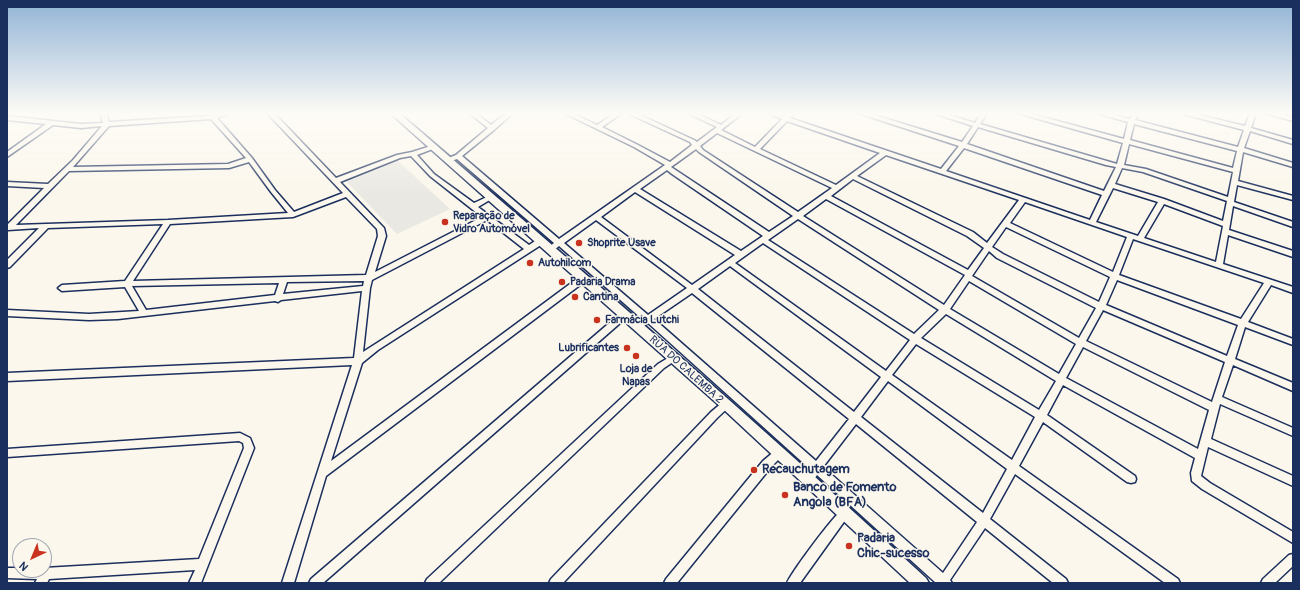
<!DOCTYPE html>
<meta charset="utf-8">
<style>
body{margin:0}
#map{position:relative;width:1300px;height:590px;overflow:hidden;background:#fbf7ec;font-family:Pangolin,sans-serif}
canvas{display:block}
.frame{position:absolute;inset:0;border:8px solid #1b2f5e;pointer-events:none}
.north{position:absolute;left:12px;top:538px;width:40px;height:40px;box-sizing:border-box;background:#fbf7ec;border:1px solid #a1a7b3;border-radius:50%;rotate:224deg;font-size:11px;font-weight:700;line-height:16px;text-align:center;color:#1b2f5e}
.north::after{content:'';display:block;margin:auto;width:14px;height:18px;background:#c8321e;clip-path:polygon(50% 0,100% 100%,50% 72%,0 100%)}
</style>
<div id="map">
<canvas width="1300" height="590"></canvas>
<div class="frame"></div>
<div class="north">N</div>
</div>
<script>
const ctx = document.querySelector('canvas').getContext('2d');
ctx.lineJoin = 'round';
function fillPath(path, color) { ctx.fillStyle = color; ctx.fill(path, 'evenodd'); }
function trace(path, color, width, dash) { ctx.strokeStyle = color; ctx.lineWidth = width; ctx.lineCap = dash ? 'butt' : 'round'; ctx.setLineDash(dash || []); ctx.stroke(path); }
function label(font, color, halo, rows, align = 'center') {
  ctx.font = font + ' Pangolin,sans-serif'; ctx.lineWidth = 3; ctx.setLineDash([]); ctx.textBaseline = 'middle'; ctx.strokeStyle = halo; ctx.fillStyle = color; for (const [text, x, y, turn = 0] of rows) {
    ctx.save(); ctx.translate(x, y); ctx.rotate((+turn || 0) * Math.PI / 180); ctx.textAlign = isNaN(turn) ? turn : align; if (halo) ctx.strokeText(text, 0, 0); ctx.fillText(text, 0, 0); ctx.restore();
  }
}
fillPath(new Path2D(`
 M397 160 450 209 397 234 346 181Z`), '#eae8e2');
const minor = new Path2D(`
 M100 113H106L109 122 208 116 211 113 214 115 220 113H230L217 118 252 158 275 190 294 212 343 193 267 113H274L336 178 397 155 412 152 431 146H435V148L417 155 434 174 474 203 489 196H493L494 197 493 198 478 207 529 245 538 239H544L545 241 544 243 378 350 362 363 331 461 570 284 584 276 588 279 326 476 294 583H282L352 365 7 381V373L354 358 362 291 281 300 278 302 275 301 118 319 89 320 7 316V310L89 314 139 311 125 287 62 291 58 288 62 285 125 281 163 224 48 228 10 267 7 268V260L39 228 8 230 7 225 44 188 7 186V182L48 184 73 160 102 126 81 128 53 125 7 157V152L46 124 7 120V116L81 124 103 123ZM211 119 246 158 228 164 73 167 109 126ZM411 156 430 176 482 217 375 272 386 236 384 228 340 182 400 158ZM249 162 271 192 288 213 168 220 16 225 69 171 229 168ZM346 197 377 229 378 236 366 275 133 281 170 224 293 217ZM487 220 524 249 363 352 370 288 372 280ZM364 281 363 286 283 294 287 282ZM279 283 275 295 146 310 132 286Z
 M469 113H476L491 125 506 113H513L494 130 462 156 559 239 665 165 634 147 564 113H572L597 125 615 113H622L602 127 638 145 670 162 692 145 690 142 627 113H636L694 140 697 142 717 127 687 113H696L721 125 736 113H743L721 130 755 147 782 119 767 113H777L785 116 787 113H794L790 118 941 169 959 146 858 113H868L962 142 973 126 933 113H943L975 123 981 113H987L980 124 1117 164 1123 143 1017 113H1028L1124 139 1128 122 1096 113H1107L1130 119 1133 113H1139L1135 120 1238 147 1244 130 1179 113H1191L1245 126 1250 113H1256L1251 128 1293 140V144L1250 131 1244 148 1293 163V167L1243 152 1238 181 1293 196V200L1237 185 1234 202 1293 222V227L1233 206 1229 230 1293 251V257L1228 235 1223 264 1293 287V293L1271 285 1248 322 1293 339V345L1245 327 1235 359 1293 383V391L1233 365 1222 397 1293 428V436L1220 404 1211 439 1293 476V486L1208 447 1201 476 1210 483 1293 532V543L1202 489 1192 481 1191 473 1195 458 1063 385 1047 415 1135 476 1136 479 1135 482 1131 483 1127 482 1043 422 1019 466 1178 579 1180 583H1165L1015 474 990 519 1066 579 1068 583H1053L985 528 950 580 952 583H936L817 475 812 482 808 483 804 482 803 479 810 469 648 323 641 328H635L634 326 642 319 559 246 553 251H547L546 249 554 243 457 159 448 162 446 161V159L456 155 488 128ZM787 121 880 153 836 185 760 149ZM1134 124 1237 151 1233 168 1130 140ZM978 127 1106 165 1116 167 1104 191 967 144ZM717 133 832 188 798 212 703 150 700 146ZM1129 144 1233 172 1228 197 1146 169 1124 165ZM964 148 1102 195 1090 220 946 171ZM696 149 699 152 793 216 769 232 671 167ZM886 155 1019 200 987 243 973 232 857 176ZM1122 168 1143 172 1227 201 1223 221 1164 199 1115 184ZM667 170 672 174 763 236 741 251 640 189ZM853 179 967 236 984 248 968 270 831 196ZM1113 188 1158 202 1138 236 1096 222ZM635 192 735 255 692 285 601 217ZM826 199 965 275 944 305 803 216ZM1025 202 1127 237 1113 272 1010 223ZM1164 204 1223 226 1216 262 1144 238ZM798 219 939 310 914 334 768 240ZM596 220 687 288 648 315 564 243ZM1006 227 1110 277 1099 302 1003 254 992 247ZM1133 239 1264 283 1241 319 1119 275ZM763 243 910 340 886 371 735 263ZM989 251 997 258 1096 308 1079 338 972 276ZM730 266 881 377 854 412 698 289ZM1117 280 1238 325 1227 356 1106 305ZM969 281 1076 344 1059 374 950 309ZM692 293 849 419 816 461 654 319ZM1103 310 1225 362 1212 402 1086 341ZM946 314 1056 381 1039 410 921 338ZM916 344 1035 417 1012 460 892 375ZM1083 347 1209 410 1198 449 1066 378ZM888 381 1007 469 983 513 861 417ZM856 424 977 522 943 573 823 467Z
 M1264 113H1276L1293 117V121Z
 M624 312 627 313 628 315 627 317 323 583H309L311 579 621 313Z
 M673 355 676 356 677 358 676 360 664 368 439 583H425L427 579 658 364Z
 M726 401 729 402 731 405 717 418 563 583H549L551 579 711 412 723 402Z
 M240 433 250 438 254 448 201 583H189L195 570 49 579 47 583H35L37 579 7 578V568H20V570H44V568L199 559 244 448 243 443 239 441 7 457V449Z
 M779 449 782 450 784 453 782 456 771 467 677 583H664L666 579 763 461 776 450Z
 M846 507 850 509 851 512 800 583H787C792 572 837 510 846 507Z
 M1293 554V566L1275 583H1261L1263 579 1289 555Z`);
const secondary = new Path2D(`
 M390 113H399C577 266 754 419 926 578L929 583H910L722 408Z`);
trace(minor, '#1b2f5e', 3);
trace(secondary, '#1b2f5e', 3);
fillPath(minor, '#fbf7ec');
fillPath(secondary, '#fbf7ec');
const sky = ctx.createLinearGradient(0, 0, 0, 196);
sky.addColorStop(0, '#91b4d6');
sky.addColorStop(0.58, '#fdfbf6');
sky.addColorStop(1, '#fdfbf600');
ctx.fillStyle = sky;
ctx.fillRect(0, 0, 1300, 196);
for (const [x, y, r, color] of [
 [445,222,4,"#c8321e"],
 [579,243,4,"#c8321e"],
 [530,263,4,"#c8321e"],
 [562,282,4,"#c8321e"],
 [575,297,4,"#c8321e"],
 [597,320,4,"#c8321e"],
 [627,348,4,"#c8321e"],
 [636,356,4,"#c8321e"],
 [754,470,4,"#c8321e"],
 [785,495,4,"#c8321e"],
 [849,546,4,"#c8321e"]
]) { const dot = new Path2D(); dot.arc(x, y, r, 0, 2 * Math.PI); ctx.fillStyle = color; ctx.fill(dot); trace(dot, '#fbf7ec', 1.5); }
label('bold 11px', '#1b2f5e', '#fbf7ec', [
 ["Reparação de",453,216],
 ["Vidro Automóvel",453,229],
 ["Shoprite Usave",587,243],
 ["Autohilcom",538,263],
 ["Padaria Drama",570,282],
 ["Cantina",583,297],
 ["Farmácia Lutchi",605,320],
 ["Lubrificantes",619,348,"right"],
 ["Loja de",636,369,"center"],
 ["Napas",636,382,"center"]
], 'left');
label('11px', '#1b2f5e', '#fbf7ec', [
 ["RUA DO CALEMBA 2",686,370,42]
]);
label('bold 13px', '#1b2f5e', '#fbf7ec', [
 ["Recauchutagem",762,470],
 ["Banco de Fomento",793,488],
 ["Angola (BFA)",793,503],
 ["Padaria",857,539],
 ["Chic-sucesso",857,554]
], 'left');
</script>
